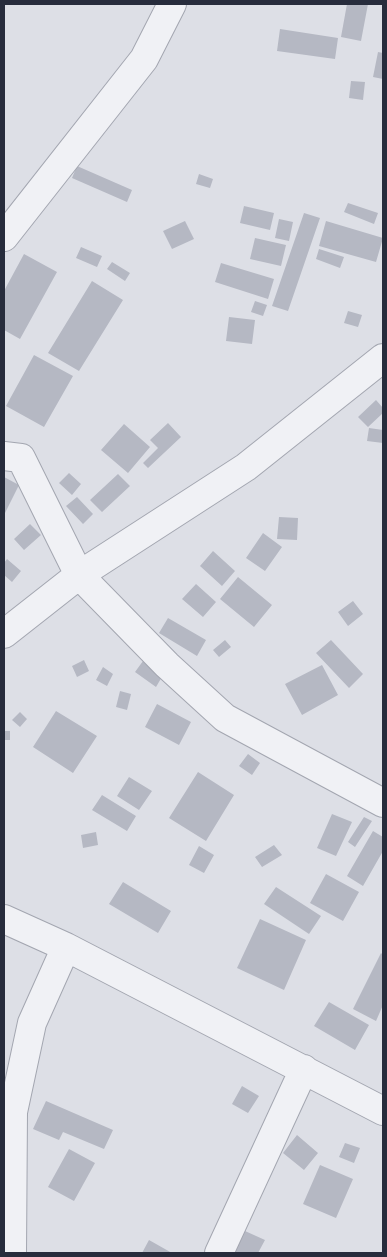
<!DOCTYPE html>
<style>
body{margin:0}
#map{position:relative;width:387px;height:1257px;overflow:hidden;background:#dddfe6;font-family:"Public Sans",sans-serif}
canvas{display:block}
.frame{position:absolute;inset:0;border:5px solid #272c3c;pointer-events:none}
</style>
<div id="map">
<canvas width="387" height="1257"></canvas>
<div class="frame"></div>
</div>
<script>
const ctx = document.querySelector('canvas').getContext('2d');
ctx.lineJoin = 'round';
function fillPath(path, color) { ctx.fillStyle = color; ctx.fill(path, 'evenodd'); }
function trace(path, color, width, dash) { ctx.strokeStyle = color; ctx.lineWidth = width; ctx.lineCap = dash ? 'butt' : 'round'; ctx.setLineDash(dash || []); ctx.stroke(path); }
fillPath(new Path2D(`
 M347 4H368L361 41 341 37Z
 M280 29 338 38 335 59 277 51Z
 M378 52 383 53V79L373 77Z
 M351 81 365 82 363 100 349 98Z
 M77 166 132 190 127 202 72 178Z
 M199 174 213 179 210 188 196 184Z
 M348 203 378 213 374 224 344 212Z
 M244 206 274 213 270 230 240 223Z
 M304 213 320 218 288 311 272 306Z
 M279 219 293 222 289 241 275 238Z
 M185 221 194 239 172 249 163 231Z
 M326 221 383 238 376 262 319 246Z
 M255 238 286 245 281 266 250 259Z
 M81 247 102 256 97 267 76 258Z
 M319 249 344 257 340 268 316 259Z
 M24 254 57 272 20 339 4 330V291Z
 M112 262 130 273 125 281 107 269Z
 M221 263 274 279 268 299 215 282Z
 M92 281 123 300 79 371 48 353Z
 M255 301 267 305 263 316 251 312Z
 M348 311 362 315 358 327 344 323Z
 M229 317 255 320 252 344 226 341Z
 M34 355 73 376 44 427 6 406Z
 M376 400 383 408V413L368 427 358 417Z
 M168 423 181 437 148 468 143 463 158 448 150 440Z
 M124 424 150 447 128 473 101 450Z
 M369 428 383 430V443L367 441Z
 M69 473 81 484 72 495 59 483Z
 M118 474 130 486 102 512 90 500Z
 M4 477 19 485 4 515Z
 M77 497 93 514 83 524 66 506Z
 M279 517 298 518 297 540 277 539Z
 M30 524 41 535 24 550 14 539Z
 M263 533 282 547 265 571 246 558Z
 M213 551 235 571 222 586 200 566Z
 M7 559 21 571 12 582 4 575V563Z
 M238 577 272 605 254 627 220 599Z
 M196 584 216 602 203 617 182 599Z
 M353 601 363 614 348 626 338 612Z
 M168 618 206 640 197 656 159 633Z
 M225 640 231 647 219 657 213 650Z
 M331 640 363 674 349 688 316 653Z
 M84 660 89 671 77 677 72 666Z
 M143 661 163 675 156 687 135 672Z
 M322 665 338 695 302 715 285 684Z
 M103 667 113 674 107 686 96 680Z
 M120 691 131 694 127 710 116 707Z
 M157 704 191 722 179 745 145 727Z
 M56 711 97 736 73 773 33 747Z
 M20 712 27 719 20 727 12 720Z
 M4 731H10V740H4Z
 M248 754 260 763 252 775 239 766Z
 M198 772 234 795 206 841 169 818Z
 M129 777 152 791 139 810 117 796Z
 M102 795 136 816 127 831 92 810Z
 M332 814 352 822 336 856 317 848Z
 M364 817 372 821 355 847 348 842Z
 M373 831 383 837V851L363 886 347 876Z
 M96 832 98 845 83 848 81 835Z
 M274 845 282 855 262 867 255 857Z
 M199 846 214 855 204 873 189 865Z
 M326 874 359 892 343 921 310 903Z
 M123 882 171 911 158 933 109 904Z
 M276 887 321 916 309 934 264 904Z
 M260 919 306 940 284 990 237 968Z
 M381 953 383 955V1005L376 1021 353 1009Z
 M329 1002 369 1025 355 1050 314 1026Z
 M242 1086 259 1096 248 1113 232 1104Z
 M46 1101 113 1130 104 1149 63 1132 59 1140 33 1129Z
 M297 1135 318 1153 304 1170 283 1153Z
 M345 1143 360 1148 354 1163 339 1157Z
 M69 1149 95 1163 74 1201 48 1187Z
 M320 1165 353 1179 336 1218 303 1204Z
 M245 1231 265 1240 258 1253H234Z
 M149 1240 172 1253H142Z`), '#b5b8c3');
const minor = new Path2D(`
 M4 237 144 59 172 4
 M4 456 21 458 79 575 167 665 225 718 383 803
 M4 634 79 575 246 467 383 358
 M4 919 66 947 383 1111
 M12 1253 13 1112 32 1023 66 947
 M219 1253 304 1069`);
trace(minor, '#a3a6b0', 30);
trace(minor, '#f0f1f5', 28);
</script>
